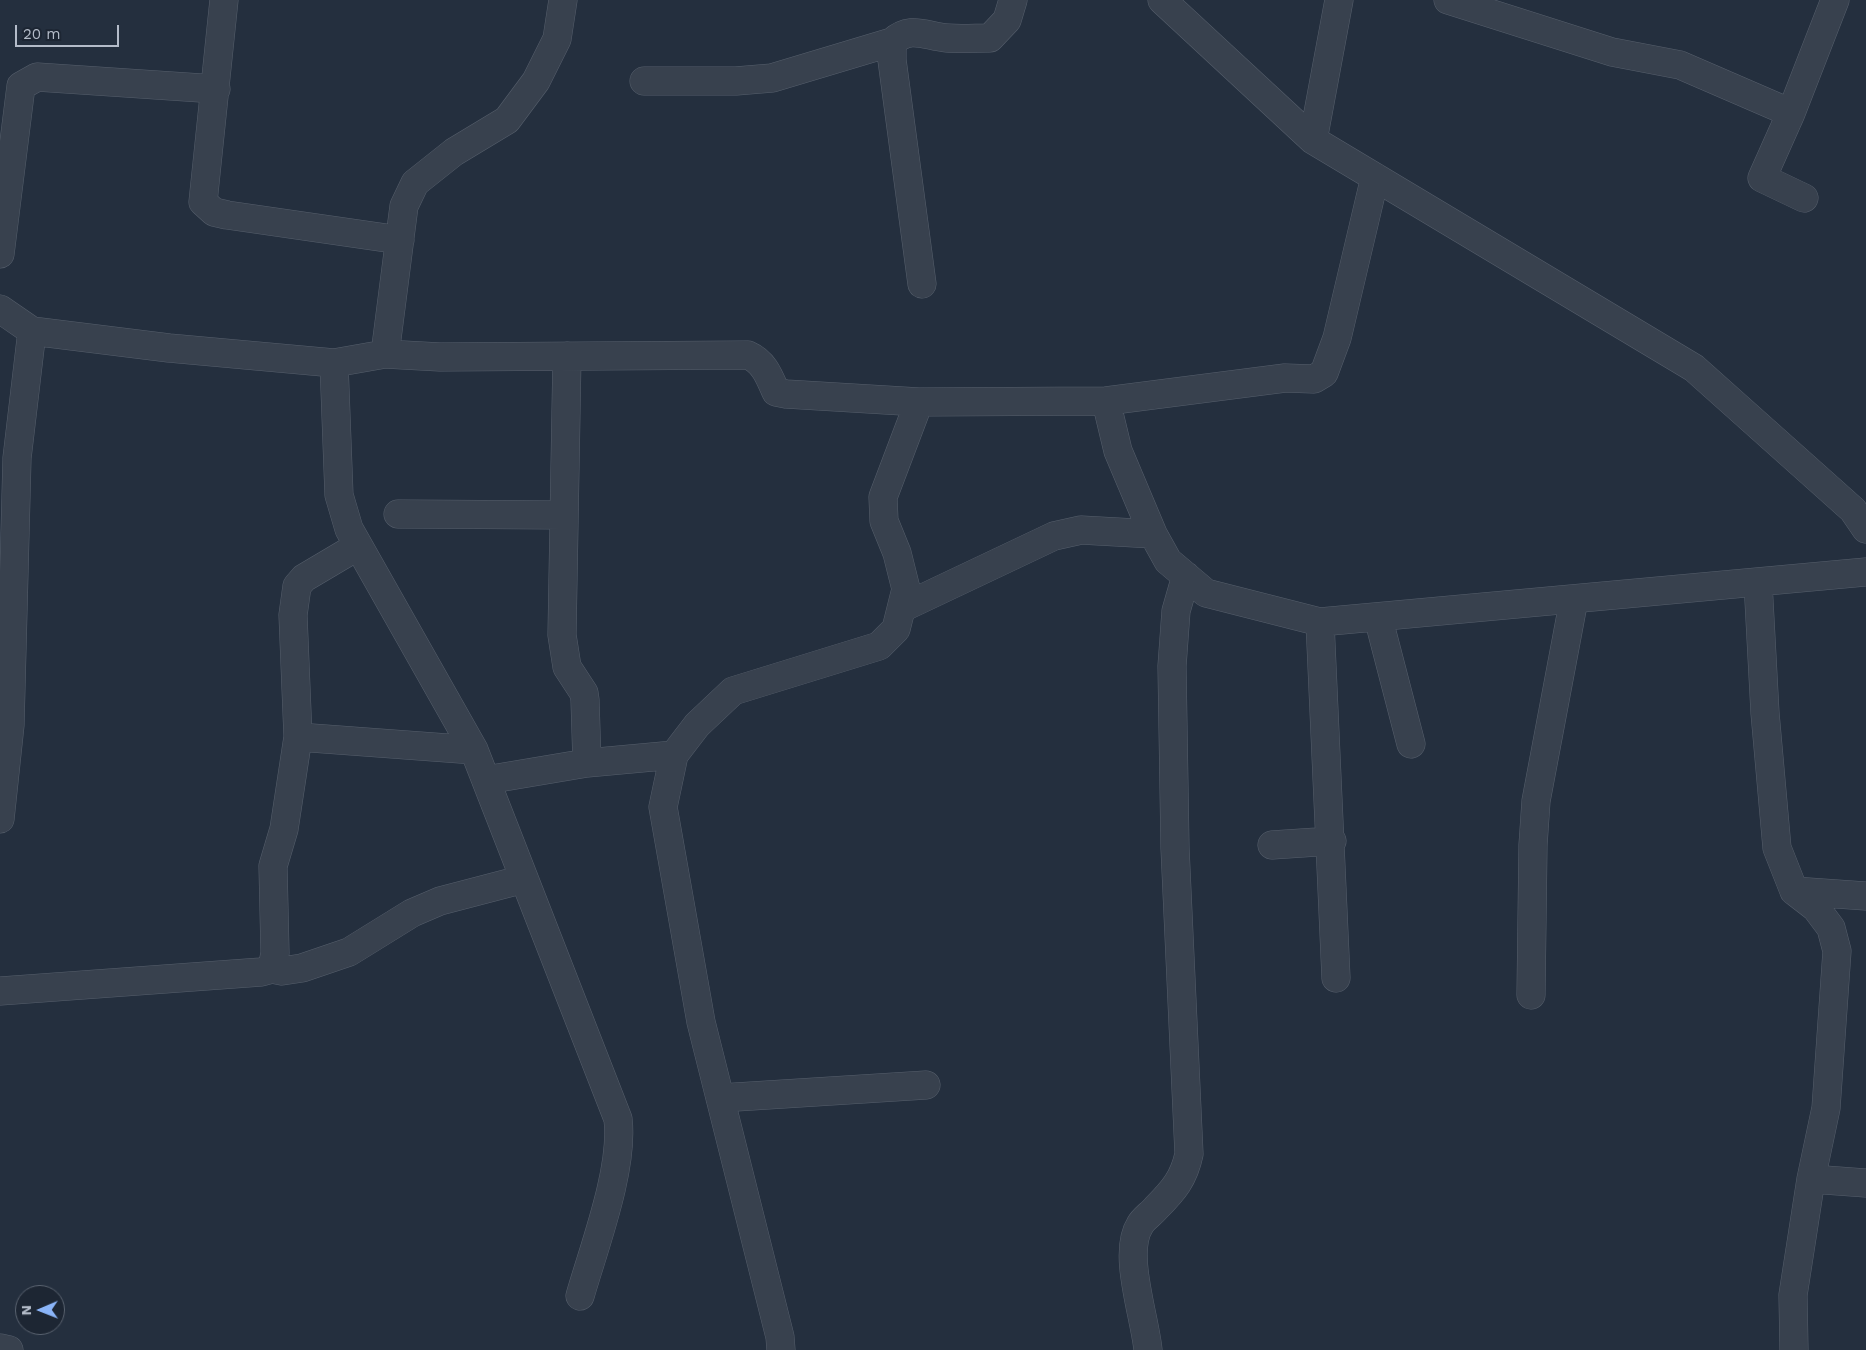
<!DOCTYPE html>
<style>
body{margin:0}
#map{position:relative;width:1866px;height:1350px;overflow:hidden;background:#242f3e;font-family:"Work Sans",sans-serif}
canvas{display:block}
.north{position:absolute;left:15px;top:1285px;width:50px;height:50px;box-sizing:border-box;background:#1d2633;border:1px solid #59626f;border-radius:50%;rotate:269deg;font-size:14px;font-weight:700;line-height:20px;text-align:center;color:#b4bcc9}
.north::after{content:'';display:block;margin:auto;width:18px;height:22px;background:#8ab4f8;clip-path:polygon(50% 0,100% 100%,50% 72%,0 100%)}
.scale{position:absolute;left:15px;top:25px;width:104px;height:22px;box-sizing:border-box;border:2px solid #b4bcc9;border-top:0;padding-left:6px;font-size:15px;line-height:18px;white-space:nowrap;color:#b4bcc9;-webkit-text-stroke:4px #1d2633;paint-order:stroke}
</style>
<div id="map">
<canvas width="1866" height="1350"></canvas>
<div class="north">N</div>
<div class="scale">20 m</div>
</div>
<script>
const ctx = document.querySelector('canvas').getContext('2d');
ctx.lineJoin = 'round';
function trace(path, color, width, dash) { ctx.strokeStyle = color; ctx.lineWidth = width; ctx.lineCap = dash ? 'butt' : 'round'; ctx.setLineDash(dash || []); ctx.stroke(path); }
const minor = new Path2D(`
 M224 0 203 202 214 212 227 215 400 240
 M1162 0 1313 140 1694 368 1853 510 1866 529
 M1448 0 1612 52 1680 65 1791 113
 M644 81H736L772 78 892 42
 M1313 140 1339 0
 M1804 198 1762 178 1791 113 1835 0
 M0 254 21 86 37 77 216 89
 M922 284 892 60V42C911 25 925 36 947 38 961 39 976 38 990 38L1007 20 1013 0
 M0 309 32 331 169 348 334 363 385 354 440 357 748 355C764 362 769 376 776 392L786 394 919 402 1106 401 1285 378 1314 379 1324 373 1337 338 1375 177
 M385 354 404 206 415 183 454 152 507 120 536 81 557 39 563 0
 M567 356 562 635 567 667 584 693 585 700 587 763
 M334 363 339 495 349 529 474 750 618 1119C624 1169 594 1247 580 1296
 M1106 401 1118 451 1153 534 1168 561 1206 593 1320 622 1866 572
 M398 514 564 515
 M1758 582 1765 713 1777 848 1794 891 1816 908 1831 928 1837 951 1826 1108 1811 1179 1793 1295 1794 1350
 M902 608 1054 536 1081 530 1153 534
 M1378 617 1411 744
 M1320 622 1336 978
 M298 737 474 750
 M486 780 587 763 674 755
 M0 819 10 725 17 458 32 331
 M1272 845 1332 841
 M1794 891 1866 896
 M272 969 275 953 273 866 284 829 298 737 293 615 297 586 304 578 358 546
 M0 991 261 972 272 969 282 971 302 968 349 952 412 913 440 901 524 879
 M1531 995 1533 845 1536 801 1574 599
 M720 1098 926 1085
 M1811 1179 1866 1183
 M781 1350 780 1337 701 1022 663 807 674 755 697 725 733 691 879 646 896 629 906 589 897 553 884 521 883 497 919 402
 M1148 1350C1145 1317 1122 1253 1140 1225 1143 1219 1151 1214 1156 1208 1174 1190 1184 1178 1189 1154L1175 848 1172 666 1176 611 1186 576`);
const tertiary = new Path2D(`
 M0 1348 9 1350`);
trace(minor, '#565f6c', 29);
trace(tertiary, '#565f6c', 29);
trace(minor, '#38414e', 28);
trace(tertiary, '#38414e', 28);
</script>
